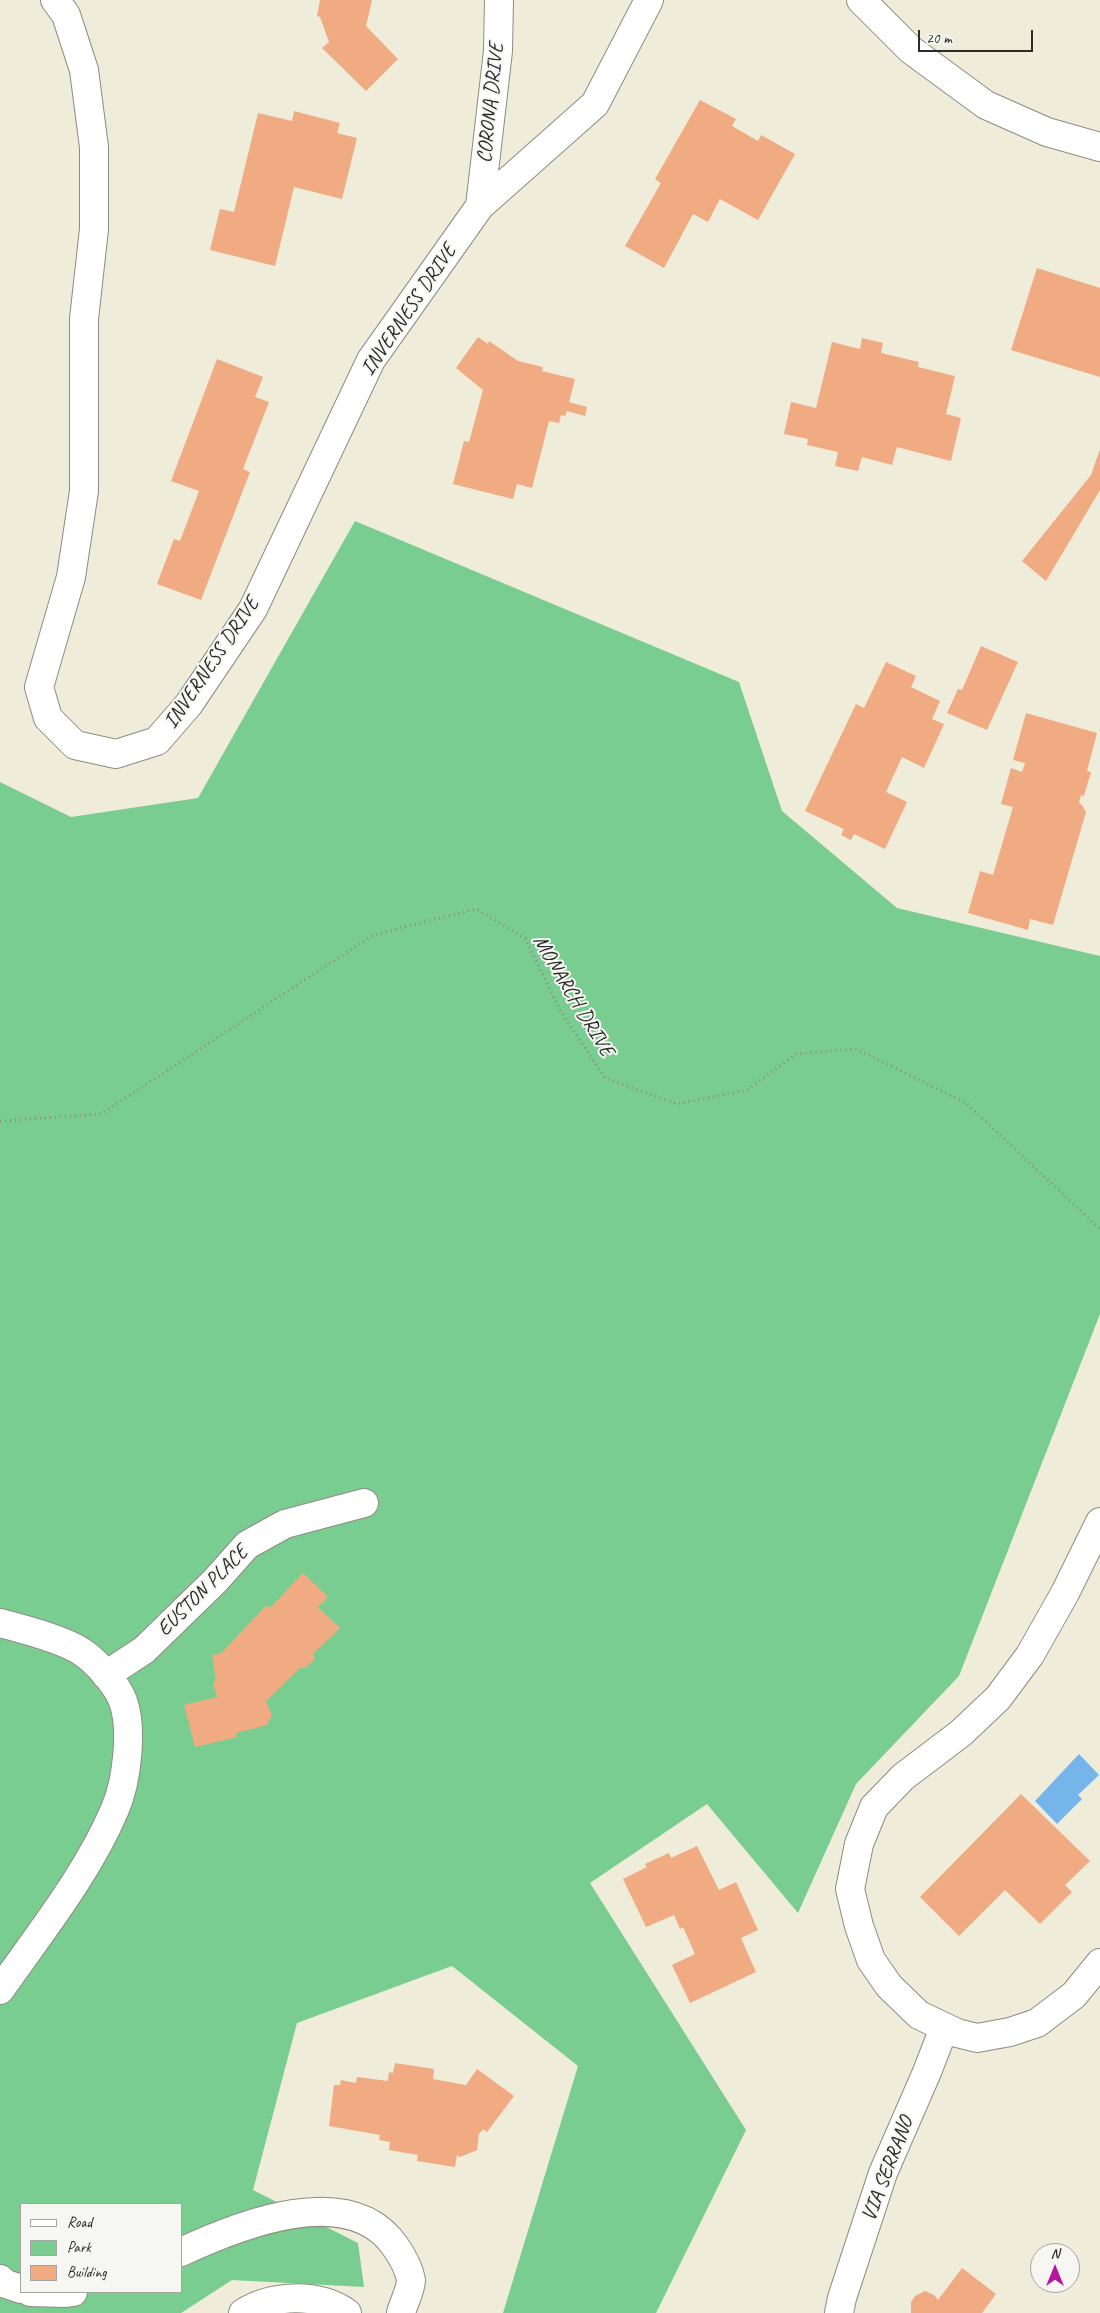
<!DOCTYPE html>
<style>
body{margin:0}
#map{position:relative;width:1100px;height:2313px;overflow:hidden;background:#efecda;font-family:Caveat,sans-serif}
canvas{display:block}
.legend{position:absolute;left:20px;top:2203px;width:162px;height:90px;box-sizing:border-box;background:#f6f6f2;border:1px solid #a5a5a2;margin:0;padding:6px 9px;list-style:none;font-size:15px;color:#2b2b2b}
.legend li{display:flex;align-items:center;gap:10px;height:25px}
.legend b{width:25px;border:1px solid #a5a5a2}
.north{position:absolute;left:1030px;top:2243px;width:50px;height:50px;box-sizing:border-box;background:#f6f6f2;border:1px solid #a5a5a2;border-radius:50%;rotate:0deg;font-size:14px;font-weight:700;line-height:20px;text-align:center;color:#2b2b2b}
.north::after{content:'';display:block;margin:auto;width:18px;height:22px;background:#b5179e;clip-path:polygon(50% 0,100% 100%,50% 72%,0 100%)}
.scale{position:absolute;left:918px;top:30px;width:115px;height:22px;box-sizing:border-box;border:2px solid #2b2b2b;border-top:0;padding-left:6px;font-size:15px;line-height:18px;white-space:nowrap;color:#2b2b2b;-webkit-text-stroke:4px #f6f6f2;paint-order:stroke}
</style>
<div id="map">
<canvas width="1100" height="2313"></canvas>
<ul class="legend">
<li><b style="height:6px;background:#fff"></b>Road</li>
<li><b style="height:14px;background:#7acd90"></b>Park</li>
<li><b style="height:14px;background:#f0ab83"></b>Building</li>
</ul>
<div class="north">N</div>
<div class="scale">20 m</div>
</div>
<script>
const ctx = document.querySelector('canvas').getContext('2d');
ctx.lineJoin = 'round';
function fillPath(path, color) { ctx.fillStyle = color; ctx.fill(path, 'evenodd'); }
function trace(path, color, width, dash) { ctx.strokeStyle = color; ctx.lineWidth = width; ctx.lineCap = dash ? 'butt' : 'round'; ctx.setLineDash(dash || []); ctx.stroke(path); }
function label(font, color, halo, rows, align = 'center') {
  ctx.font = font + ' Caveat,sans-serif'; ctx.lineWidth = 4; ctx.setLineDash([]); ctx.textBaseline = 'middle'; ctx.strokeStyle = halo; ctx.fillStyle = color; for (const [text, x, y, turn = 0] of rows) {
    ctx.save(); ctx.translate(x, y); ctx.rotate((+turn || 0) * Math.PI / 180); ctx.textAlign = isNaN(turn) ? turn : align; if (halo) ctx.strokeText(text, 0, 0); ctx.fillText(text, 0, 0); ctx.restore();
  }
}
fillPath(new Path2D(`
 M355 521 739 682 782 811 897 908 1100 956V1314L959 1676 856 1784 798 1913 707 1804 590 1883 746 2130 656 2313H503L578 2066 452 1966 297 2023 253 2190 358 2243 364 2287 232 2280 181 2313H0V782L71 817 198 798ZM21 2204H181V2292H21Z`), '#7acd90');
fillPath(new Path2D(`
 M1079 1754 1099 1775 1078 1795 1082 1799 1057 1824 1035 1801Z`), '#75b5e9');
fillPath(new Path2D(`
 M320 0H372L366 26 398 59 366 91 322 48 329 42 320 17 317 16Z
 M700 100 736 119 732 126 758 141 761 135 795 154 758 220 720 199 708 222 693 214 664 268 625 246 661 183 655 179Z
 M294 111 340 123 337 133 357 138 342 199 294 187 275 266 210 250 220 209 234 212 258 113 292 121Z
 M1037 268 1100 288V377L1011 350Z
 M478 337 488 344 489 341 518 361 543 367 542 371 575 379 569 402 587 407 585 416 567 411 565 416 561 415 559 423 549 421 532 488 517 484 513 499 453 484 464 441 469 442 483 390 456 368Z
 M862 338 883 343 881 353 919 362 918 367 955 376 946 414 961 418 951 461 897 447 892 465 862 457 858 471 835 466 838 452 807 445 808 439 784 434 791 402 816 408 832 342 860 349Z
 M217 359 263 377 255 397 269 402 243 469 250 472 201 600 157 584 174 539 180 541 199 491 171 481Z
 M1100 449V490L1046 581 1022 561 1091 475Z
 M981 646 1018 662 987 730 947 713 958 689 962 690Z
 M886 662 916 676 911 687 940 701 932 719 944 724 924 768 902 757 886 792 907 802 885 849 854 834 851 840 841 835 844 829 805 811 856 704 864 708Z
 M1026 713 1097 733 1087 771 1091 772 1084 796 1081 795 1079 803 1082 805 1086 812 1053 925 1030 919 1028 930 968 913 980 871 993 875 1013 807 1001 804 1011 768 1022 772 1025 763 1013 760Z
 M303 1573 328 1597 318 1607 340 1628 313 1654 315 1659 305 1668H300L266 1701 272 1715 267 1725 236 1733 237 1737 195 1747 184 1705 217 1697 213 1682 216 1681 212 1655 220 1654 267 1605 270 1608Z
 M1021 1794 1090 1861 1065 1885 1072 1892 1040 1924 1005 1890 959 1936 920 1897Z
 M697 1846 719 1890 736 1882 758 1930 741 1938 756 1972 690 2003 672 1965 695 1954 683 1927 680 1929 674 1915 646 1927 623 1879 647 1867 645 1864 669 1853 671 1858Z
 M395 2063 434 2069 433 2079 466 2085 477 2069 514 2096 487 2132 483 2129 479 2134 477 2150 460 2157 457 2155 455 2167 417 2161 418 2155 389 2150 390 2142 379 2140 380 2135 329 2126 334 2085H340L341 2080 356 2083 357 2077 388 2081 389 2072 393 2073Z
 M962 2268 996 2294 982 2313H911V2302L915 2296 925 2291 934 2295 938 2300Z`), '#f0ab83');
const minor = new Path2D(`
 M55 0 66 15 84 70 94 147V229L84 319V491L71 577 39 687 48 718 75 745 116 754 157 741 189 704 253 609 371 360 480 206 595 104 649 0
 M861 0 911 50 986 105 1047 132 1100 147
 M480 206 498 51 499 0
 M1100 1522 1065 1593 1030 1655 998 1698 961 1733 903 1777 874 1807 859 1844 850 1889 859 1926 871 1960 889 1986 919 2015 957 2033 977 2038 1010 2032 1037 2023 1074 1995 1100 1963
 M0 1623C22 1629 63 1639 82 1652 96 1661 117 1685 123 1701 133 1729 127 1781 115 1809 88 1873 40 1933 0 1990
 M106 1675 144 1650 215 1581 247 1545 285 1524 364 1503
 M181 2252C239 2225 349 2180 395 2246 402 2256 409 2268 411 2280 411 2290 403 2304 401 2313
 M0 2279 6 2284 21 2289
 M30 2292 66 2293 73 2292
 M243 2313C272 2294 319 2293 347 2313
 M839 2313 842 2298 883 2173 927 2072 944 2028`);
trace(minor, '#8d8c82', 30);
trace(new Path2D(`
 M0 1121 101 1114 373 935 476 909 525 938 561 1012 605 1078 677 1104 747 1090 796 1054 856 1049 966 1103 1100 1229`), '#8d8c82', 3, [1, 4]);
trace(minor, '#fff', 28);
label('21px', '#2b2b2b', '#f6f6f2', [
 ["CORONA DRIVE",491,103,-84],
 ["INVERNESS DRIVE",409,310,-56],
 ["INVERNESS DRIVE",212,663,-56],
 ["MONARCH DRIVE",573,996,59],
 ["EUSTON PLACE",203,1591,-45],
 ["VIA SERRANO",888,2169,-69]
]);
</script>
